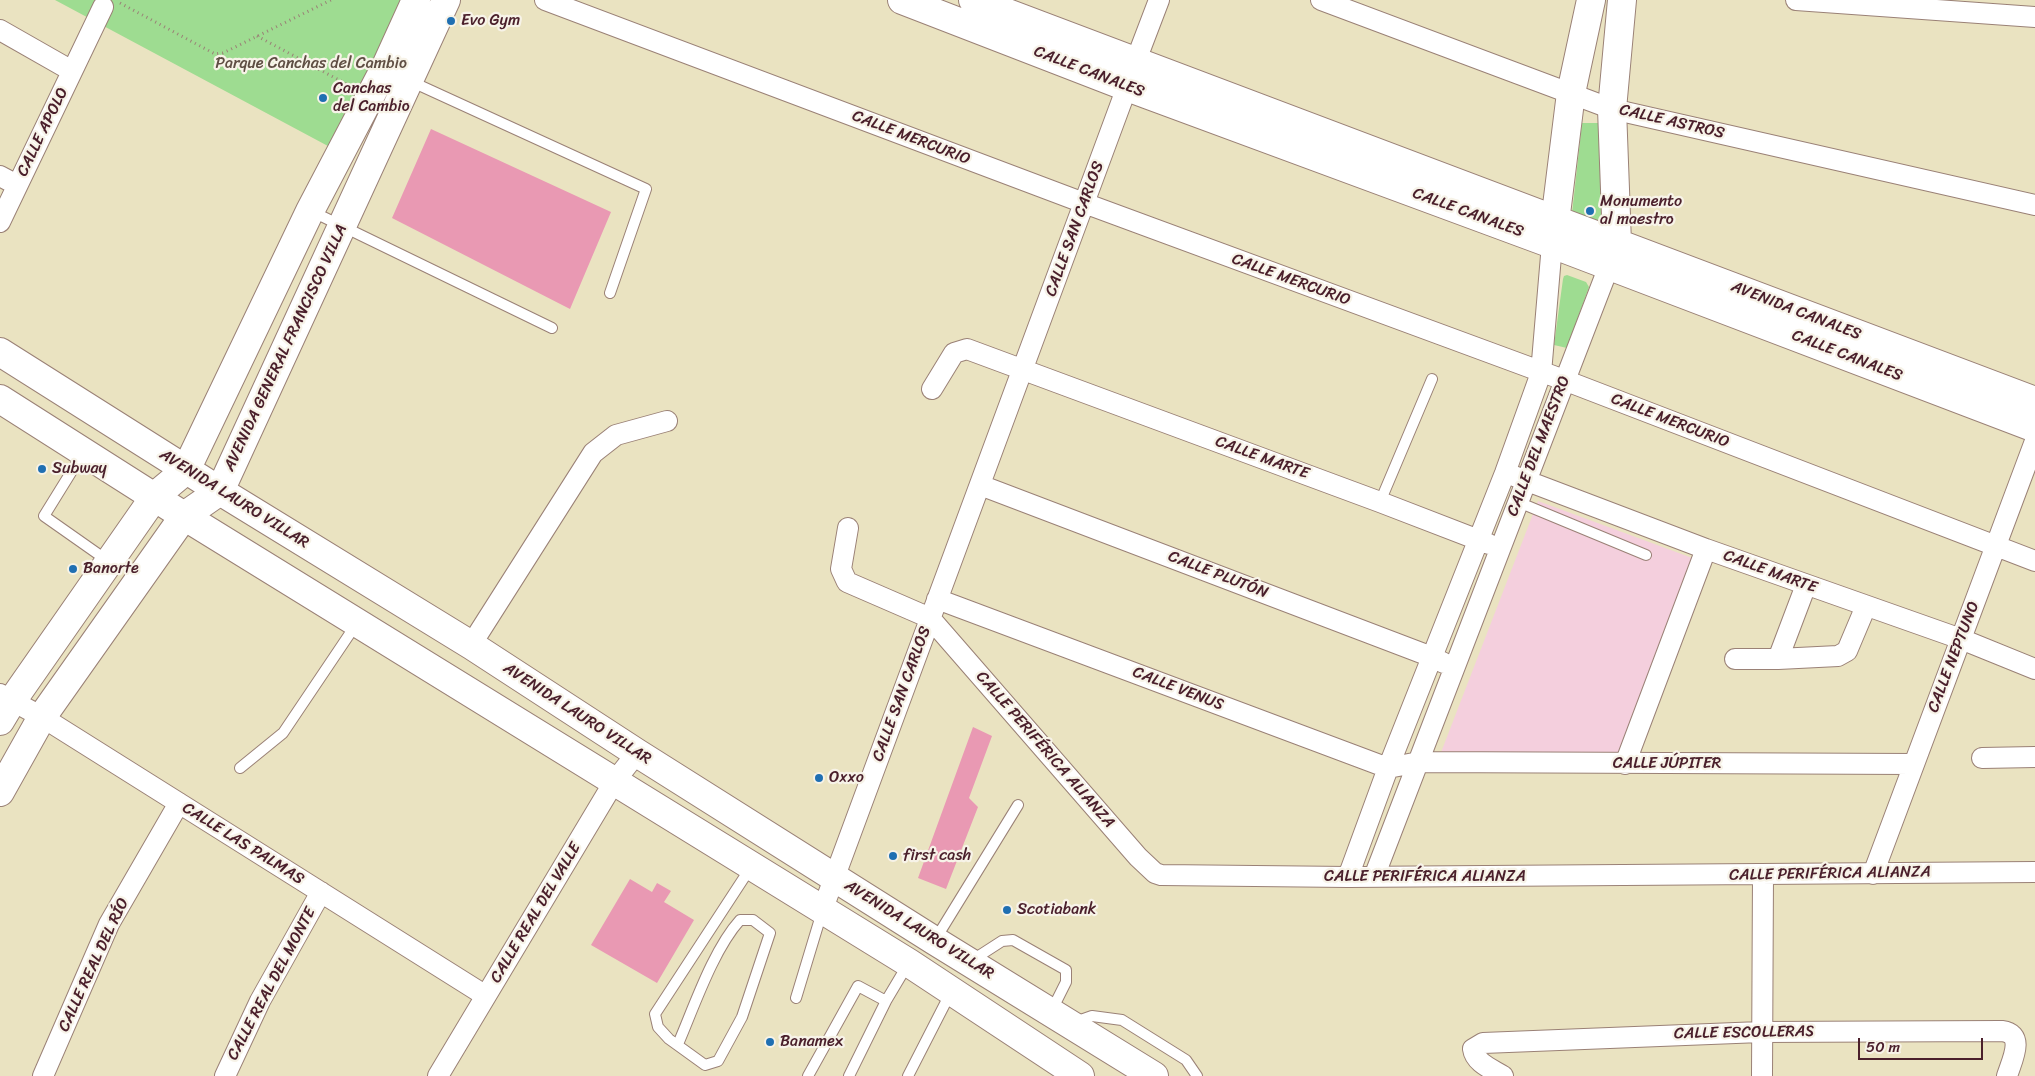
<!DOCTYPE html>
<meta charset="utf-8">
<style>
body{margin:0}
#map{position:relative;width:2035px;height:1076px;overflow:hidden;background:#eae3c1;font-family:Sriracha,sans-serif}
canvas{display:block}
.scale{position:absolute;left:1858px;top:1038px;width:125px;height:22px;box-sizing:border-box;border:2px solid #4a1f2b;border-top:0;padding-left:6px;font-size:15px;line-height:18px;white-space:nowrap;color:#4a1f2b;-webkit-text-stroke:4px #f7f3e8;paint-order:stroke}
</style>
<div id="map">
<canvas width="2035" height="1076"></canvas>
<div class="scale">50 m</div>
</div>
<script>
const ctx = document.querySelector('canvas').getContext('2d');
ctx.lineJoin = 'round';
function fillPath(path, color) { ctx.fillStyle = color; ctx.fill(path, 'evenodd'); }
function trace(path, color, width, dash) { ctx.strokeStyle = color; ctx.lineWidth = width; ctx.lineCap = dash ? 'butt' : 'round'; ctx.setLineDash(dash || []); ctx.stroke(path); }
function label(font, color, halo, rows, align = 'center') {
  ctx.font = font + ' Sriracha,sans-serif'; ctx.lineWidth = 4.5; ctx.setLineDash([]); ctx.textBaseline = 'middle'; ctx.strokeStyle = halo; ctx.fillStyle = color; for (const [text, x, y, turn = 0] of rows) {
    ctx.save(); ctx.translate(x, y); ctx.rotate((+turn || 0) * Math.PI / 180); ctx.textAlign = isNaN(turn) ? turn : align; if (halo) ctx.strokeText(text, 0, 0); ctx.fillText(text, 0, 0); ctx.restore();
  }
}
fillPath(new Path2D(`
 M1538 501 1695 559 1617 759 1440 755Z`), '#f4cfdd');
fillPath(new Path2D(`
 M55 0H416L341 153Z
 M1582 123H1605L1611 231 1571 222Z
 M1567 275 1586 282 1589 287 1567 348 1554 345 1563 279 1564 276Z`), '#9edc91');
fillPath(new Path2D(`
 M431 129 611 212 570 309 392 218Z
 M973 727 992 736 969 798 978 807 946 889 918 878Z
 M630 879 652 892 657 883 671 891 664 902 694 920 657 983 591 945Z`), '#e999b3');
const service = new Path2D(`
 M410 81 646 189 610 293
 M311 211 552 328
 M83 453 44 516 108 561
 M1380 502 1432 379
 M1518 502 1646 555
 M240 768 283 733 357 623
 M935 940 1018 805
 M971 961 1002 941 1013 940 1066 970V982L1052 1010
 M796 998 822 912
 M1075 1022 1092 1016 1122 1020 1186 1060 1197 1076
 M678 1044C694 1007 713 950 740 920H753L770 933 742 1017 718 1061 705 1065 669 1039 658 1027 655 1014 751 867
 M808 1076 858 986 886 1001
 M849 1076 886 1001 908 964
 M908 1076 951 992`);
const minor = new Path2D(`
 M545 0 1084 203 1564 380 2035 561
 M1321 0 1612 109 2035 205
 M1796 0 2035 17
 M0 30 72 71
 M1135 63 1159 0
 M0 176 17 185
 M0 222 103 7
 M932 389 954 353 967 349 1380 502 1489 544
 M1514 476 1706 549 1961 639 2035 669
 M980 485 1432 657 1444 663
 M848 528 841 569 847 582 930 618 1138 857 1155 873 1161 875 1348 877 2035 872
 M1806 585 1778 659 1838 656 1847 651 1866 606
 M937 599 1388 768 1419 762 1914 764
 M471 645 593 453 616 435 667 421
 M1735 659H1778
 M0 694 42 717 486 996
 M1982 758 2035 757
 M1625 764 1706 549
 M1873 874 2035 441
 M1348 877 1388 768 1505 473 1541 373 1552 244
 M1374 877 1609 266
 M822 911 1127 87
 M43 1076 109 924 179 803
 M225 1076 260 1001 321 892
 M438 1076 614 782 637 753
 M1503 1076C1492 1069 1475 1063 1473 1049L1483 1043 1761 1032 2002 1031C2026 1034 2012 1060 2007 1076
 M1762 1076 1763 875`);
const secondary = new Path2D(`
 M902 0 1127 87 1552 244 2035 428
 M973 0 2035 401
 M1553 238 1571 93 1591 0
 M1611 260 1617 243 1612 109 1622 0
 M0 721 12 701 155 496 186 470 310 211 386 66 416 0
 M0 792 42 717 184 516 220 491 446 0`);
const primary = new Path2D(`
 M0 352 220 491 471 645 637 753 935 941 1154 1076
 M0 399 184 516 909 963 1080 1076`);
trace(service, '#9a8176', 12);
trace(minor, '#9a8176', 22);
trace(secondary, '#9a8176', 30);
trace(primary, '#9a8176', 30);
trace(new Path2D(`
 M120 3 215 54 223 53 331 0
 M257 36 352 87`), '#9a8176', 3, [1, 4]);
trace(service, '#fff', 10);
trace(minor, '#fff', 20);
trace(secondary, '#fff', 28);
trace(primary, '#fff', 28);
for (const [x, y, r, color] of [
 [451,21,5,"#1f6fb2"],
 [323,98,5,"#1f6fb2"],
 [1590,211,5,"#1f6fb2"],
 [42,469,5,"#1f6fb2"],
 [73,569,5,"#1f6fb2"],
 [819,778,5,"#1f6fb2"],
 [893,856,5,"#1f6fb2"],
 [1007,910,5,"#1f6fb2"],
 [770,1042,5,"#1f6fb2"]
]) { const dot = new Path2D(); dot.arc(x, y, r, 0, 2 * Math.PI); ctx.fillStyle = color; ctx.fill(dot); trace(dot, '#f7f3e8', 2); }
label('16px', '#4a1f2b', '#f7f3e8', [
 ["Evo Gym",461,21],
 ["Canchas",333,89],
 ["del Cambio",333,107],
 ["Monumento",1600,202],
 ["al maestro",1600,220],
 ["Subway",52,469],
 ["Banorte",83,569],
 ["Oxxo",829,778],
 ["first cash",903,856],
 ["Scotiabank",1017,910],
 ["Banamex",780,1042]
], 'left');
label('16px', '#5f4e44', '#f7f3e8', [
 ["Parque Canchas del Cambio",311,64]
]);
label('16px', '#4a1f2b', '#f7f3e8', [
 ["CALLE CANALES",1089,72,21],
 ["CALLE ASTROS",1672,122,13],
 ["CALLE APOLO",43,132,-64],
 ["CALLE MERCURIO",911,138,21],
 ["CALLE CANALES",1468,213,20],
 ["CALLE SAN CARLOS",1075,229,-70],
 ["CALLE MERCURIO",1291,280,20],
 ["AVENIDA CANALES",1796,311,21],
 ["AVENIDA GENERAL FRANCISCO VILLA",286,348,-65],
 ["CALLE CANALES",1847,356,21],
 ["CALLE MERCURIO",1670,421,21],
 ["CALLE DEL MAESTRO",1539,446,-69],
 ["CALLE MARTE",1262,458,20],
 ["AVENIDA LAURO VILLAR",234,499,32],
 ["CALLE MARTE",1770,572,20],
 ["CALLE PLUTÓN",1218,575,21],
 ["CALLE NEPTUNO",1954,657,-69],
 ["CALLE VENUS",1178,689,21],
 ["CALLE SAN CARLOS",902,694,-70],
 ["AVENIDA LAURO VILLAR",577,714,33],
 ["CALLE PERIFÉRICA ALIANZA",1045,750,49],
 ["CALLE JÚPITER",1667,764],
 ["CALLE LAS PALMAS",243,844,32],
 ["CALLE PERIFÉRICA ALIANZA",1830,874,-1],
 ["CALLE PERIFÉRICA ALIANZA",1425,877],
 ["CALLE REAL DEL VALLE",536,913,-59],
 ["AVENIDA LAURO VILLAR",919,930,32],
 ["CALLE REAL DEL RÍO",94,965,-65],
 ["CALLE REAL DEL MONTE",272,984,-62],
 ["CALLE ESCOLLERAS",1744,1033,-1]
]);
</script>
